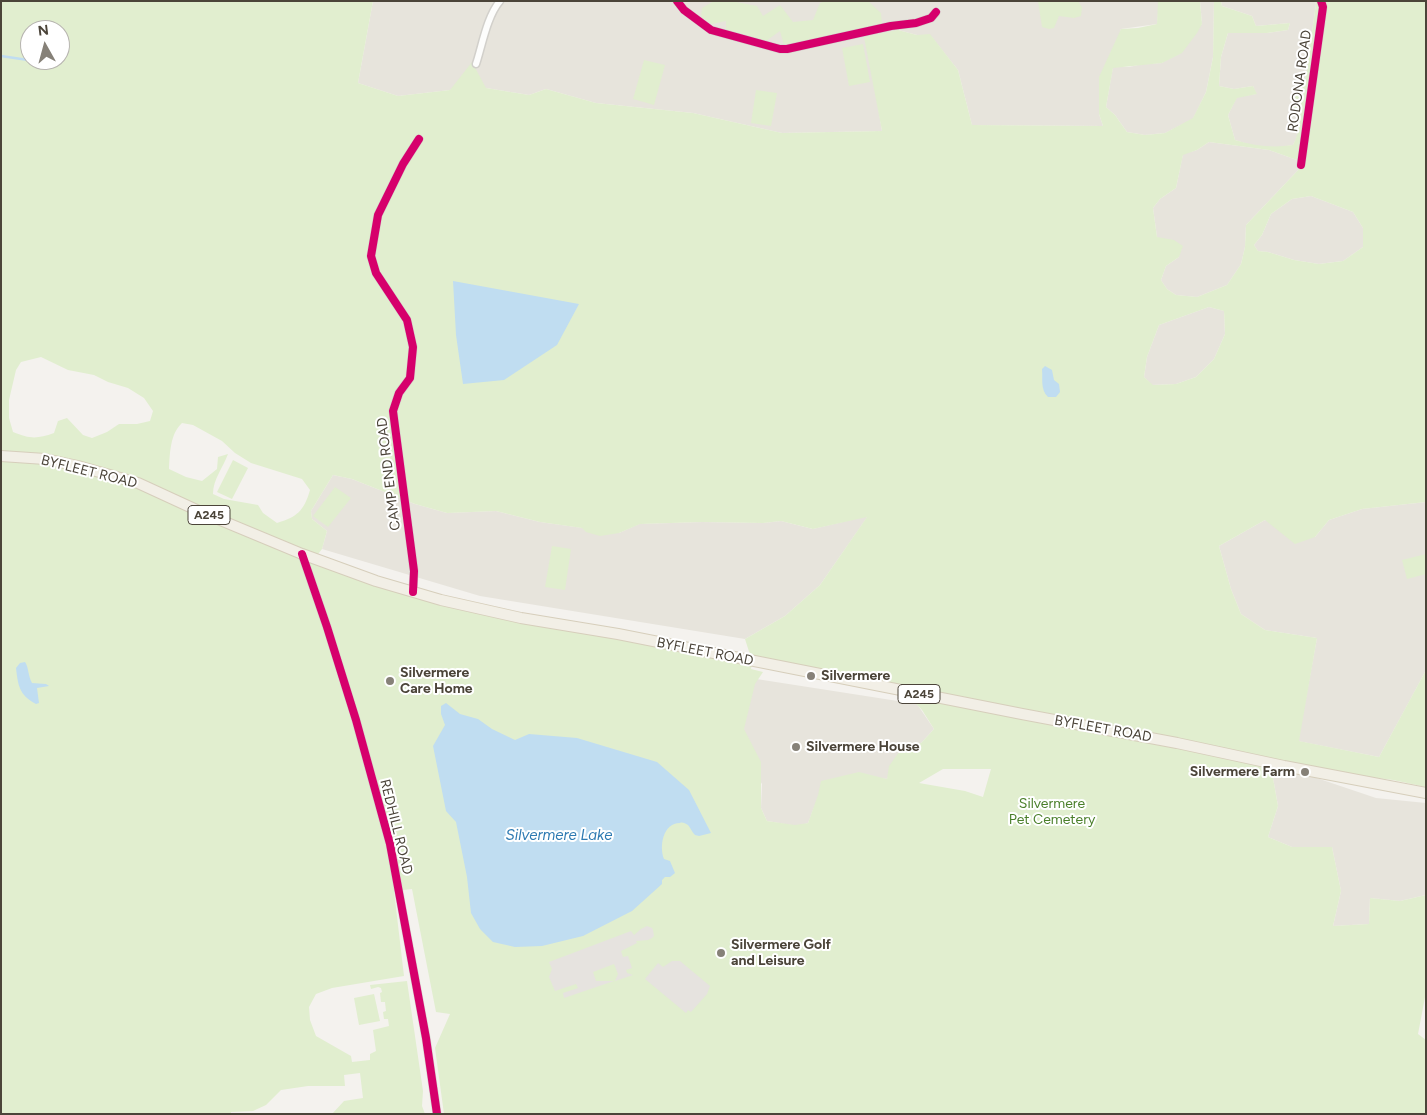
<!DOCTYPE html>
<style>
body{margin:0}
#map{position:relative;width:1427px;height:1115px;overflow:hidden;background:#f4f2ee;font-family:Figtree,sans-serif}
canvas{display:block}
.frame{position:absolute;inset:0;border:2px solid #4b4439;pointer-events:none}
.north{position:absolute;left:20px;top:20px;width:50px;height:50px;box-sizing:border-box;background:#fff;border:1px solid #b7b4b0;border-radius:50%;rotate:353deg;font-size:14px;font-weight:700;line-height:20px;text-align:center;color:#4b4439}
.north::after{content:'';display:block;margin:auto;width:18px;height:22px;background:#868178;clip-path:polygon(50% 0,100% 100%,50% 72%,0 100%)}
</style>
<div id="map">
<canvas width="1427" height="1115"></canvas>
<div class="frame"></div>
<div class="north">N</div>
</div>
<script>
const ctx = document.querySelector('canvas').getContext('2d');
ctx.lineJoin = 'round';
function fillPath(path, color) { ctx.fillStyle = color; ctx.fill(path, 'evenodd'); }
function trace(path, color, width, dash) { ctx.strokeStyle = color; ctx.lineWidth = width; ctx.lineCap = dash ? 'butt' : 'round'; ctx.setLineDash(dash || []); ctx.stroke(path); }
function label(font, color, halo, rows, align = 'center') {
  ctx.font = font + ' Figtree,sans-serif'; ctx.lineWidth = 4; ctx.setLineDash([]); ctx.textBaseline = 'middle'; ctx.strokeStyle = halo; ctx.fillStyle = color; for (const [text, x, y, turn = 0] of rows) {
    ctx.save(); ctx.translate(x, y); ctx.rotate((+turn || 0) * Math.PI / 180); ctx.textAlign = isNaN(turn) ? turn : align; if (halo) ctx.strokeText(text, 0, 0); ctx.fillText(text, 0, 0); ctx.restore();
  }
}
fillPath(new Path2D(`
 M373 1H1158L1159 2 1157 24 1121 29 1099 114 1103 126 972 125 958 70 930 35H917L898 30 877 100 882 131 782 133 693 113 596 103 546 89 529 95 486 88 450 90 398 96 358 83Z
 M1200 1H1214L1213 57 1206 92 1193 119 1165 133 1145 135 1127 132 1115 115 1106 107 1113 67H1129L1143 64 1162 63 1202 24Z
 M1221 1H1314L1316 4 1305 81 1297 93 1290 99 1298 112 1299 133 1293 145 1275 148 1254 146 1235 140 1228 115 1237 97 1256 94 1253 86 1234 89 1219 86 1221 57 1228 33H1267L1288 30 1290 23 1256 26 1252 16 1222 6Z
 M1209 142 1269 150 1297 160 1300 168 1246 225 1245 247 1241 264 1227 285 1197 297 1176 295 1167 289 1161 280 1166 266 1179 257 1157 237 1153 208 1160 199 1176 188 1183 154 1197 150Z
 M1311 196 1353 212 1363 228V247L1343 261 1319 264 1294 260 1268 252 1258 251 1254 245 1262 235 1271 214 1292 199Z
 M1209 307 1224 311 1225 334 1214 359 1196 377 1176 384 1152 385 1144 377 1147 357 1159 325Z
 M333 475 352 479 415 504 447 513 496 511 540 522 619 533 639 524 702 522 763 523 781 521 813 529 868 516 820 585 785 616 745 639 480 596 322 549 327 531 312 519 311 511Z
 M1426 502V670L1410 700 1379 757 1298 741 1317 638 1265 630 1241 614 1231 589 1219 546 1265 520 1315 537 1329 520 1362 509Z
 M750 678 917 704 934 729 921 743 902 748 887 779 855 774 819 795 808 823 797 826 767 821 761 808 762 784 747 760 740 717Z
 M1281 766 1376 798 1426 803V895L1400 901 1370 898 1369 924 1333 926 1341 891 1332 847H1292L1268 837 1278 806 1273 778Z`), '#e7e4dc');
fillPath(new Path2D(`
 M1 1H373L358 83 398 96 450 90 472 62 486 88 529 95 546 89 596 103 693 113 782 133 882 131 864 37 898 30 917 35 930 34 958 70 972 125 1103 126 1099 114V77L1121 29 1138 28 1157 24 1158 1H1200L1202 24 1197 33 1182 53 1162 63 1113 68 1106 107 1115 115 1127 132 1145 135 1165 133 1193 118 1206 92 1213 57 1214 1H1221L1222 6 1252 16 1256 26 1290 23 1288 30 1267 33H1228L1221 57 1219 86 1234 89 1253 86 1257 94 1237 98 1228 115 1235 140C1255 146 1272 148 1293 145 1302 127 1300 116 1290 99L1297 93 1305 81 1316 4 1314 1H1426V502L1362 509 1329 520 1315 537 1295 544 1265 520 1219 546 1231 589 1241 614 1265 630 1317 638 1299 741 1379 757 1426 670V787L1393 780 1282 766 1273 778 1278 806 1268 837 1292 847H1332L1341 891 1333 926 1369 924 1370 898 1400 901 1426 895V992L1418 1034 1426 1040V1114H444L435 1048 450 1014 436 1012 412 889 394 891 404 976 332 988 316 994 309 1007 310 1020 316 1036 351 1056 352 1062 370 1060V1054L376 1051 373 1030 389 1026 388 1019H384L383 1012 386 1011 385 1002H381L380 993 382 992 381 988 378 987 371 989 370 985 407 981 423 1091 422 1106 425 1114H332L344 1101 363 1098 360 1073 344 1075 345 1086H308L281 1090 266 1105 253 1111 231 1112V1114H1ZM30 30H60V60H30ZM1209 142 1269 150 1297 160 1300 168 1246 225 1245 247 1241 264 1227 285 1197 297 1176 295 1167 289 1161 280 1166 266 1179 257 1183 246 1174 240 1157 237 1153 208 1160 199 1176 188 1183 155 1197 150ZM1311 196 1353 212 1363 228V247L1343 261 1319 264 1294 260 1268 252 1258 251 1254 245 1262 235 1271 214 1292 199ZM1209 307 1224 311 1225 334 1214 359 1196 377 1176 384 1153 385 1144 377 1147 357 1159 325ZM41 357 68 370 94 375 108 382 128 388 144 398 153 411 150 421 137 424H119L107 432 92 438 83 435 67 418 58 421 54 433C37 439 30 439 13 432L9 418V400L16 370 21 362ZM182 423 193 425 222 441 235 453 251 463 302 479 310 490C304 511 297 517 277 523L263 513 258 505 224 499 213 494C213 479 223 468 228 454L218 457 217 469 202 481 186 477 169 469C170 453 170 434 182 423ZM333 475 352 479 415 504 447 513 496 511 540 522 582 528 586 532 600 536 619 533 640 524 702 522 763 523 781 521 813 529 867 517 820 585 785 616 745 639 752 661 441 600 315 558 322 549 327 531 312 519 311 511ZM752 662 904 691 922 710 934 729 921 743 902 748 889 766 887 779 859 772 821 781 818 795 808 823 795 825 767 821 761 808V762L744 729 755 684 763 672 751 669ZM943 769H991L983 797 965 791 919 783Z
 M714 1H731L757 6 763 16 780 5 793 22 813 20 820 3 825 1H868L881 13 882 24 784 45 780 31 766 41 726 29V21L712 24 701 17 702 8Z
 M1038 1H1078L1082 7 1081 16 1074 18 1059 16 1054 28 1049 29 1042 27Z
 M863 44 870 82 849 86 842 48Z
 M644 60 665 65 654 105 633 99Z
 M756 90 777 93 771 126 751 123Z
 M233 460 248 468 232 499 217 492Z
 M335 487 351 498 328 527 313 516Z
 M552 546 571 549 565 590 545 587Z
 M1426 554V574L1407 579 1402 560Z
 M374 994 380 1021 359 1025 354 998Z`), '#e1eecf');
fillPath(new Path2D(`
 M647 926 652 928 653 930 654 936 652 938 648 940 636 941 637 943 621 951 623 957 628 956 632 968 626 970 627 973 633 975 615 981 618 974 614 964 593 972 596 981H614L564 998 563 993 578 988 576 984 555 991 549 977 552 969 549 962 631 931 634 935 641 929Z
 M672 961H680L710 986 707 994 691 1012 688 1010 686 1013 645 979 658 963 663 967Z`), '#e6e3df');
fillPath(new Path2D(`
 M453 281 579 304 557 345 504 380 463 384 456 335Z
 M1045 366 1052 370 1054 380 1059 384 1060 392 1056 397H1048C1040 389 1043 379 1042 369Z
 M25 662C29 668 28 676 32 683L46 684 49 686 37 688 39 703 36 704C19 695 18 685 16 668L20 663Z
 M446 703 460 714 478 719 492 729 515 740 529 734 577 738 657 762 689 790 711 833 699 836 695 835C692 832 690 827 688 825 685 823 682 822 680 823 663 823 659 846 664 859L670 861 675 873 670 877H665L662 880V884L632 911 583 936 542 946 515 947 493 942 480 929 471 913 467 877 456 822 446 811 433 746 445 725 441 714V706Z`), '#c0ddf1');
trace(new Path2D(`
 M1 56 28 60`), '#c0ddf1', 2.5);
const minor = new Path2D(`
 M677 1 684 10 711 30 780 49H787L891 26 916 23 931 18 936 12
 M476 64C482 46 487 16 500 1
 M1301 165 1323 7 1321 1
 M302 554 327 627 356 720 390 844 426 1038 437 1114
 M413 592 414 571 393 411 399 393 410 378 413 347 407 320 376 273 371 256 378 215 403 164 419 139`);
const primary = new Path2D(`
 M1 456 45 459 78 466 138 483 201 512 302 554 376 581 441 600 521 618 618 634 1022 714 1177 743 1284 766 1426 793`);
trace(minor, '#d2d0cb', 9);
trace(primary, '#d6cebb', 12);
trace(minor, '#fdfdfc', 6);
trace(primary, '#f2efe6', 10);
trace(new Path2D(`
 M677 1 684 10 711 30 780 49H787L891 26 916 23 931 18 936 12
 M1301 165 1323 7 1321 1
 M302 554 327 627 356 720 390 844 426 1038 437 1114
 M413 592 414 571 393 411 399 393 410 378 413 347 407 320 376 273 371 256 378 215 403 164 419 139`), '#d6006c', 8);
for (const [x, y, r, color] of [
 [811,676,5,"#868178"],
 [390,681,5,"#868178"],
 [796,747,5,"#868178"],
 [1305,772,5,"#868178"],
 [721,953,5,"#868178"]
]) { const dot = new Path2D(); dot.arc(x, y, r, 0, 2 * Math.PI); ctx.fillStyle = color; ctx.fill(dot); trace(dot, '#fff', 2); }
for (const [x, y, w] of [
 [209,515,42],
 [919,694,42]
]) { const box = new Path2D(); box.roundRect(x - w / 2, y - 9.5, w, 19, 4); ctx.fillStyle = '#fff'; ctx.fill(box); trace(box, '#4b4439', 1); }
label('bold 12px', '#4b4439', null, [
 ["A245",209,515],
 ["A245",919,694]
]);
label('14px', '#4b4439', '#fff', [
 ["RODONA ROAD",1300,81,-82],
 ["BYFLEET ROAD",89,472,14],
 ["CAMP END ROAD",389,474,-97],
 ["BYFLEET ROAD",705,652,11],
 ["BYFLEET ROAD",1103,729,10],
 ["REDHILL ROAD",396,827,76]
]);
label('bold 14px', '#4b4439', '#fff', [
 ["Silvermere",400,673],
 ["Care Home",400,689],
 ["Silvermere",821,676],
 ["Silvermere House",806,747],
 ["Silvermere Farm",1295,772,"right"],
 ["Silvermere Golf",731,945],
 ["and Leisure",731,961]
], 'left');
label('14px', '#4a7f2a', '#fff', [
 ["Silvermere",1052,804],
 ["Pet Cemetery",1052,820]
]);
label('italic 15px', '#2e7ab2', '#fff', [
 ["Silvermere Lake",559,836]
]);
</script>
